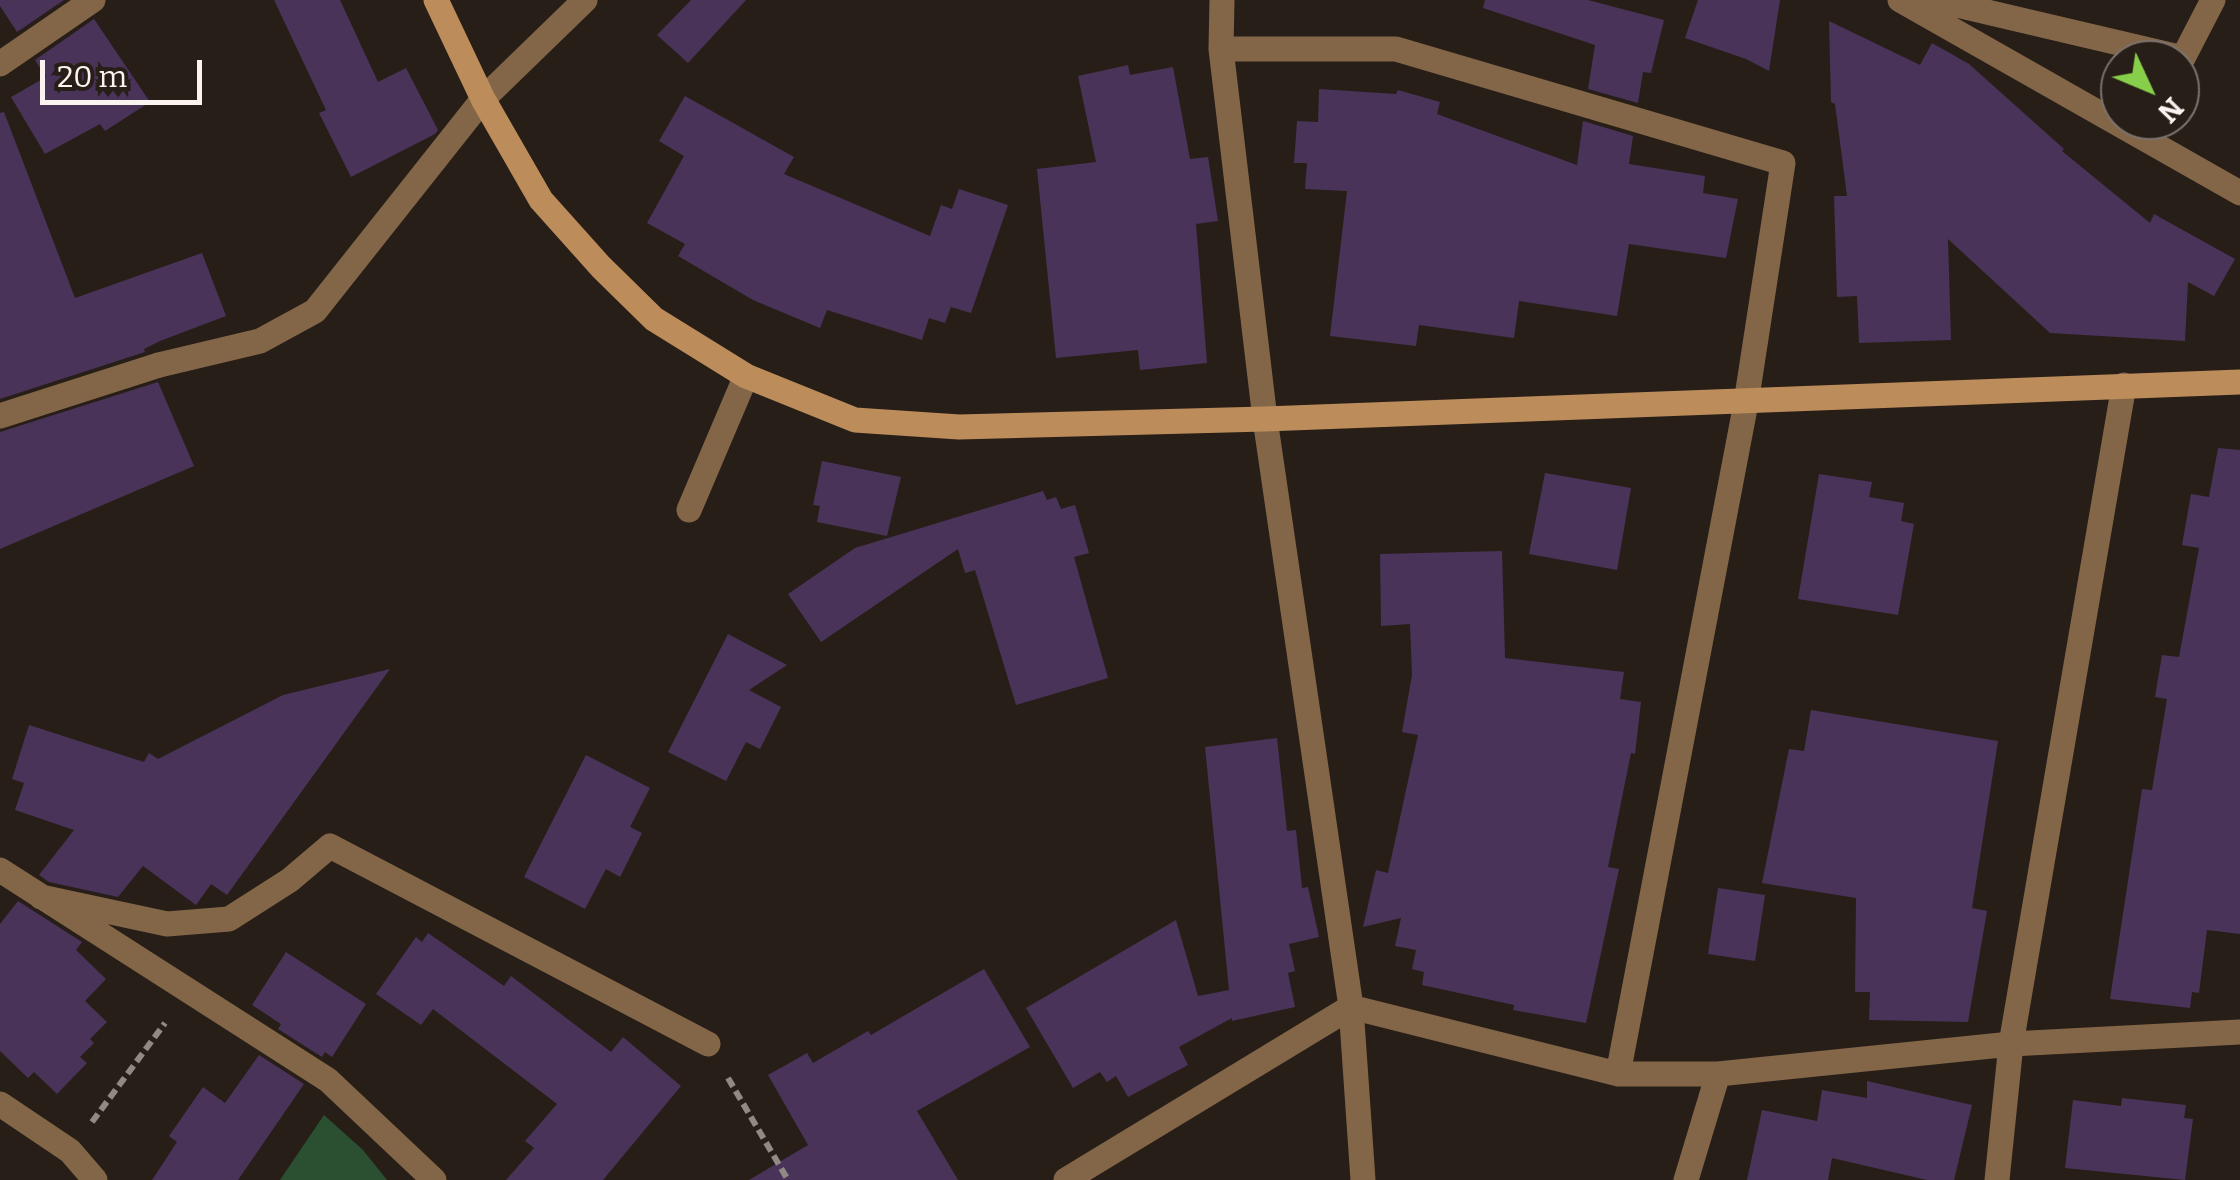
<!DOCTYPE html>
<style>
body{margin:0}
#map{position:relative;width:2240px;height:1180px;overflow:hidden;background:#281e18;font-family:Bitter,serif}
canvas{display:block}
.north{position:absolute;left:2100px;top:40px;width:100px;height:100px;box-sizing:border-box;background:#281e18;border:2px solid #7c736e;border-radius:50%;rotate:134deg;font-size:28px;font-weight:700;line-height:40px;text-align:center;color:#faf3ef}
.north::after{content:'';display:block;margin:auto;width:35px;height:45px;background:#87cf4a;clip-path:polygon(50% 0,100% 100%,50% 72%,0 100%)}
.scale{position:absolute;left:40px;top:60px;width:162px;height:45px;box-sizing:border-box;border:5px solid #faf3ef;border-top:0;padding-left:12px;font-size:30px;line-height:35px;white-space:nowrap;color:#faf3ef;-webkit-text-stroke:8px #281e18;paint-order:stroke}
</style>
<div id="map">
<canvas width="2240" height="1180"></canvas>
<div class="north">N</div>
<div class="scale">20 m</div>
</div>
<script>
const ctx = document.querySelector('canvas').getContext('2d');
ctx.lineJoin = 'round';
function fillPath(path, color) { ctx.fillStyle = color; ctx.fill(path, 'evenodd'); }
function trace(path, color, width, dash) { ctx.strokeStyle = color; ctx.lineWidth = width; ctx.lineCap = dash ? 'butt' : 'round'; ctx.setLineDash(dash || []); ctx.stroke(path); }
fillPath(new Path2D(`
 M324 1115 363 1150 387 1180H280Z`), '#2a4f31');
fillPath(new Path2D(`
 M0 0H64L17 32 0 6Z
 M274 0H340L378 82 406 68 438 130 435 134 351 177 319 113 326 110Z
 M691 0H746L688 63 657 35Z
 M1485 0H1588L1664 20 1651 73 1643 72 1638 103 1588 89 1595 45 1483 8Z
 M1698 0H1780L1769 71 1746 59 1685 38Z
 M94 19 150 102 105 131 100 124 45 154 11 97 46 77 35 60Z
 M1829 21 1920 65 1932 43 1969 64 2064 149 2062 151 2150 223 2154 214 2235 259 2214 296 2188 282 2185 341 2050 333 1948 239 1951 340 1859 343 1857 296 1837 297 1834 196H1847L1835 104 1831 102Z
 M1128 65 1130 75 1173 67 1190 159 1208 157 1218 221 1196 224 1207 363 1140 370 1138 350 1056 358 1037 169 1096 162 1078 76Z
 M1319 89 1396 94 1398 90 1440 102 1437 114 1577 165 1583 121 1633 136 1629 164 1705 176 1703 193 1738 199 1726 258 1629 244 1617 316 1519 301 1514 338 1419 325 1416 346 1330 336 1347 191 1305 189 1307 163H1294L1297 121 1318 122Z
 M685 96 794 157 784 174 930 236 941 205 952 209 959 189 1008 205 971 313 951 307 945 323 929 318 922 340 827 310 820 328 753 300 678 256 685 244 647 223 684 156 659 141Z
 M4 112 75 298 202 253 226 316 160 341 144 349 145 352 0 399V113Z
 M158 382 194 466 0 549V432Z
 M2218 448 2240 450V934L2207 930 2199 993 2192 992 2190 1008 2110 999 2142 789 2152 790 2167 699 2155 697 2162 655 2179 657 2199 548 2182 545 2191 494 2209 497Z
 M822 461 901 477 887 536 817 522 820 506 813 505Z
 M1545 473 1631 488 1617 570 1529 554Z
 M1819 474 1872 482 1869 497 1904 503 1901 521 1914 524 1898 615 1798 599Z
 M1043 491 1047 500 1056 497 1061 509 1075 505 1089 553 1074 557 1108 678 1016 705 975 570 965 573 958 549 821 642 788 594 855 548Z
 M1502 551 1505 658 1624 672 1620 699 1641 702 1635 754 1631 753 1608 867 1619 869 1586 1023 1513 1010 1514 1005 1422 985 1424 972 1412 969 1416 950 1395 946 1401 918 1363 927 1376 870 1388 873 1418 735 1402 732 1412 675 1410 624 1381 626 1380 554Z
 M728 634 787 665 749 690 781 707 760 749 746 742 726 781 668 752Z
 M390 669 227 895 211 884 196 905 143 866 118 897 49 882 39 875 74 830 15 810 24 783 12 779 29 725 144 762 149 753 158 759 283 695Z
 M1811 710 1998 741 1972 908 1987 911 1968 1022 1869 1020 1870 992H1855L1856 898 1762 883 1789 749 1804 751Z
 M1277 738 1287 831 1296 830 1302 888 1308 887 1319 937 1289 944 1295 971 1288 973 1295 1007 1232 1021V1018L1179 1047 1188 1065 1128 1097 1116 1076 1107 1082 1100 1072 1073 1088 1026 1008 1176 920 1198 996 1229 990 1205 747Z
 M586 755 650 788 630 827 642 833 620 877 606 869 585 909 524 877Z
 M1718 888 1765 895 1755 961 1708 954Z
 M18 901 82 942 76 950 106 979 85 1001 107 1022 90 1039 94 1043 80 1057 87 1063 57 1094 34 1072 28 1078 0 1051V924Z
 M428 933 504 986 511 976 611 1052 623 1037 681 1086 603 1180H506L534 1148 525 1141 557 1104 433 1009 421 1025 376 994 416 937 422 942Z
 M286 952 366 1004 332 1057 325 1052 322 1057 278 1029 281 1024 252 1005Z
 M984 969 1030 1047 917 1111 958 1180H749L808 1145 768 1075 807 1053 813 1063 868 1031 871 1035Z
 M259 1055 304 1084 238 1180H152L177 1142 169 1136 203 1087 225 1103Z
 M1867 1081 1972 1105 1954 1180H1927L1832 1158 1828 1180H1747L1762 1110 1817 1121 1822 1090 1867 1098Z
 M2122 1098 2186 1105 2184 1118 2193 1119 2185 1180 2065 1168 2073 1100 2121 1106Z`), '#493359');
trace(new Path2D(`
 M728 1078 788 1180
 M92 1122 165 1023`), '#918984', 6, [10, 5]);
trace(new Path2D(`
 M0 416 159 365`), '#836648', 25);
trace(new Path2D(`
 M1222 0 1221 49 1265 419 1351 1007 1363 1180
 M1900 0 2240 193
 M1936 0 2183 58 2213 0
 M1221 49H1396L1783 163 1746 403 1618 1074
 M0 64 93 0
 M159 365 260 341 315 311 483 99 585 0
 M689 510 746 376
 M0 870 328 1080 434 1180
 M41 897 167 924 229 919 290 880 330 846 708 1044
 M0 1104 70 1151 95 1180
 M1066 1180 1351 1007 1618 1074H1718L2011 1044 2240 1032
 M1686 1180 1718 1074
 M1997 1180 2011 1044 2124 385`), '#836648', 25);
trace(new Path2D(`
 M436 0 483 99 541 200 601 267 654 319 746 376 855 420 959 427 1265 419 2240 382`), '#bc8d5b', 25);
</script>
